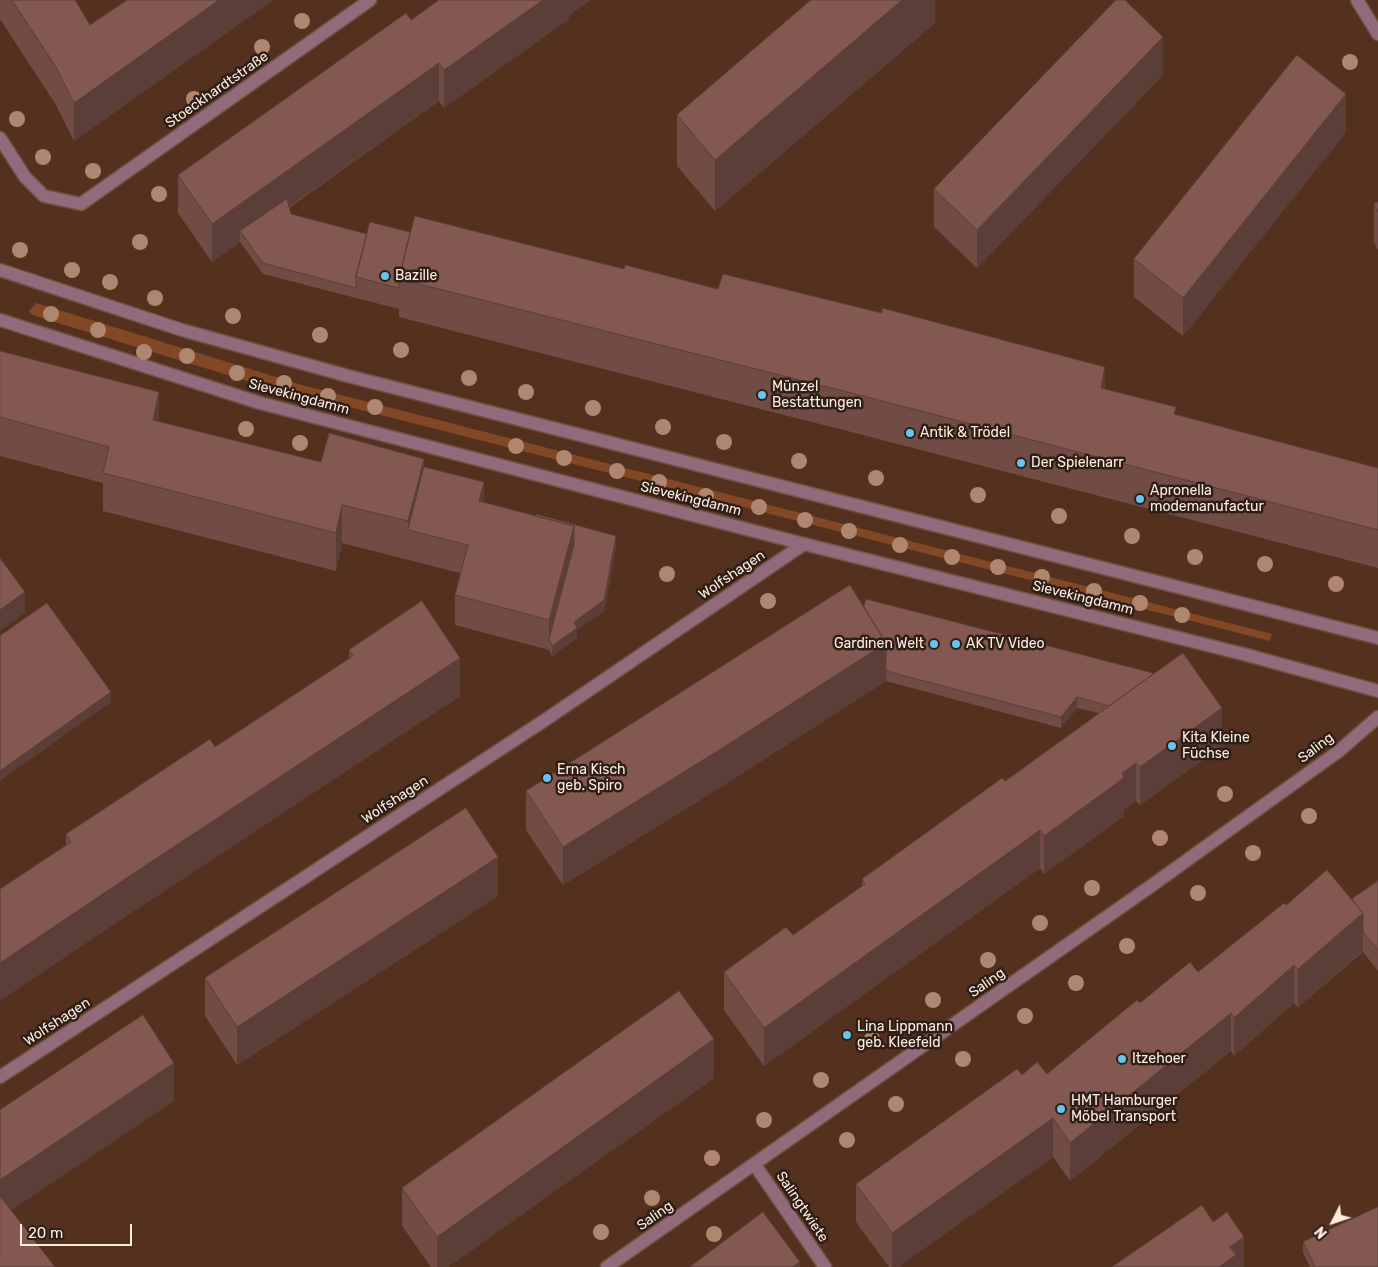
<!DOCTYPE html>
<meta charset="utf-8">
<style>
body{margin:0}
#map{position:relative;width:1378px;height:1267px;overflow:hidden;background:#54311e;font-family:Rubik,sans-serif}
canvas{display:block}
.north{position:absolute;left:1308px;top:1197px;width:50px;height:50px;-webkit-text-stroke:4px #2e1e15;paint-order:stroke;rotate:229deg;font-size:14px;font-weight:700;line-height:20px;text-align:center;color:#feece2}
.north::after{content:'';display:block;margin:auto;width:18px;height:22px;background:#feece2;clip-path:polygon(50% 0,100% 100%,50% 72%,0 100%)}
.scale{position:absolute;left:20px;top:1224px;width:112px;height:22px;box-sizing:border-box;border:2px solid #feece2;border-top:0;padding-left:6px;font-size:15px;line-height:18px;white-space:nowrap;color:#feece2;-webkit-text-stroke:4px #2e1e15;paint-order:stroke}
</style>
<div id="map">
<canvas width="1378" height="1267"></canvas>
<div class="north">N</div>
<div class="scale">20 m</div>
</div>
<script>
const ctx = document.querySelector('canvas').getContext('2d');
ctx.lineJoin = 'round';
function fillPath(path, color) { ctx.fillStyle = color; ctx.fill(path, 'evenodd'); }
function trace(path, color, width, dash) { ctx.strokeStyle = color; ctx.lineWidth = width; ctx.lineCap = dash ? 'butt' : 'round'; ctx.setLineDash(dash || []); ctx.stroke(path); }
function label(font, color, halo, rows, align = 'center') {
  ctx.font = font + ' Rubik,sans-serif'; ctx.lineWidth = 5; ctx.setLineDash([]); ctx.textBaseline = 'middle'; ctx.strokeStyle = halo; ctx.fillStyle = color; for (const [text, x, y, turn = 0] of rows) {
    ctx.save(); ctx.translate(x, y); ctx.rotate((+turn || 0) * Math.PI / 180); ctx.textAlign = isNaN(turn) ? turn : align; if (halo) ctx.strokeText(text, 0, 0); ctx.fillText(text, 0, 0); ctx.restore();
  }
}
fillPath(new Path2D(`
 M36 303 302 385 1272 634 1270 641 247 381 32 315 29 311Z`), '#824826');
const minor = new Path2D(`
 M1357 0 1378 34
 M0 138 25 177 44 196 81 204 370 0
 M0 1077 545 720 804 544
 M755 1165 825 1267
 M607 1267 1151 886 1339 751 1378 717`);
const tertiary = new Path2D(`
 M0 270 182 330 348 376 1378 638
 M0 320 260 403 804 544 1247 655 1378 691`);
trace(minor, '#6f4f3d', 15);
trace(tertiary, '#6f4f3d', 15);
trace(minor, '#916a7c', 12);
trace(tertiary, '#916a7c', 12);
ctx.fillStyle = '#af866f';
for (const [x, y] of [
 [302,21],
 [262,47],
 [1350,62],
 [194,99],
 [17,119],
 [43,157],
 [93,171],
 [159,194],
 [140,242],
 [20,250],
 [72,270],
 [110,282],
 [155,298],
 [51,314],
 [233,316],
 [98,330],
 [320,335],
 [401,350],
 [144,352],
 [187,356],
 [237,373],
 [469,378],
 [284,383],
 [526,392],
 [328,396],
 [375,407],
 [593,408],
 [663,427],
 [246,429],
 [724,442],
 [300,443],
 [516,446],
 [564,458],
 [799,461],
 [617,471],
 [876,478],
 [659,482],
 [978,495],
 [706,496],
 [759,507],
 [1059,516],
 [805,520],
 [849,531],
 [1132,536],
 [900,545],
 [952,557],
 [1195,557],
 [1265,564],
 [998,567],
 [667,574],
 [1042,577],
 [1336,584],
 [1094,591],
 [768,601],
 [1140,603],
 [1182,615],
 [1225,794],
 [1309,816],
 [1160,838],
 [1253,853],
 [1092,888],
 [1198,893],
 [1040,923],
 [1127,946],
 [988,960],
 [1076,983],
 [933,1000],
 [1025,1016],
 [872,1039],
 [963,1059],
 [821,1080],
 [896,1104],
 [764,1120],
 [847,1140],
 [712,1158],
 [652,1198],
 [601,1232],
 [714,1234]
]) { ctx.beginPath(); ctx.arc(x, y, 8, 0, 2 * Math.PI); ctx.fill(); }
fillPath(new Path2D(`
 M0 0H75L90 25 127 0H273L74 141 56 105 0 19Z
 M439 0H591L569 15V19L444 108 439 101 289 208 291 214 367 234 410 232 624 269 1105 389 1176 415 1378 468V568L859 434 399 317V309L263 274 240 242 212 262 178 213V175L411 20Z
 M935 0V23L715 211 677 166V115Z
 M1163 75 977 268 934 227V189Z
 M1346 132 1183 336 1134 297V259Z
 M1378 202V250L1374 242V204Z
 M0 351 159 422 321 462 424 467 484 502 616 547 604 611 577 630V638L552 656 549 650 455 625V595L460 573 342 543 336 571 103 511V483L0 456Z
 M864 607 1153 674 1222 746 1140 805 1136 801 1124 810V816L1044 874 1040 868 764 1066 724 1010V972L793 935 862 886V879L1005 781 1099 713 1077 708 1061 728 886 681 724 785 563 885 526 830V791Z
 M349 650 460 696 134 911 66 845V834L215 747 349 659Z
 M1378 881V971L1363 952 1298 1007 1294 1003 1234 1056 1231 1051 1070 1181 1053 1157 898 1267H889L856 1222V1184L1022 1075 1047 1074 1140 1003 1198 972 1286 905 1352 899Z
 M498 896 237 1065 205 1016V978Z
 M714 1078 448 1267H431L402 1226V1188Z
 M1303 1242 1378 1267H1310L1303 1253Z`), '#714c45');
fillPath(new Path2D(`
 M219 0H273L74 141V103Z
 M543 0H591L569 15V19L444 108V70Z
 M902 0H935V23L715 211V160Z
 M1163 37V75L977 268V230Z
 M439 63V101L245 238 240 231V242L212 262V224Z
 M1346 94V132L1183 336V298Z
 M1105 367V405L1101 388Z
 M159 392V430L153 420Z
 M424 459V497L408 530V521Z
 M484 482V512L479 501Z
 M342 505V543L336 571V533Z
 M574 526V555L549 639V620Z
 M616 536V547L604 611 577 630V638L552 656V646L574 622Z
 M25 592V613L0 631V610Z
 M886 643V681L724 785 563 885V847Z
 M460 658V696L134 911 0 1001V963L134 873Z
 M111 692V702L0 781V771Z
 M1077 697V708L1061 728V717Z
 M1222 708V746L1140 805V767Z
 M1136 763V801L1124 810V816L1044 874V836L1122 773Z
 M1040 830V868L764 1066V1028Z
 M498 857V896L237 1065V1027Z
 M1363 913V951L1298 1007V969Z
 M1294 965V1003L1234 1056V1018Z
 M1231 1013V1051L1070 1181V1143Z
 M714 1039V1078L448 1267H437V1237Z
 M174 1063V1101L0 1218V1180Z
 M1053 1118V1157L898 1267H892V1233Z
 M1244 1237V1267H1219L1230 1247Z
 M800 1262V1267H792Z`), '#5c3e38');
const building = new Path2D(`
 M12 0H75L90 25 127 0H219L74 103 56 67Z
 M439 0H543L444 70 439 63 212 224 178 175 406 13 411 20Z
 M811 0H902L715 160 677 115Z
 M1116 0H1125L1163 37 977 230 934 189Z
 M1297 55 1346 94 1183 298 1134 259Z
 M287 199 291 214 367 234 356 277V288L263 263 240 231Z
 M1378 202V212L1374 204Z
 M415 216 624 269 625 265 718 289 723 274 882 313V308L1105 367 1101 388 1176 407 1174 414 1378 468V530L859 395 399 279Z
 M370 222 410 232 399 279V288L356 277Z
 M0 351 159 392 153 420 321 462 329 433 424 459 408 521 342 505 336 533 103 473 109 447 0 417Z
 M424 467 484 482 479 501 574 526 549 620 455 595 468 545 408 530Z
 M536 514 616 536 604 600 574 622 577 628 552 646 549 639 574 545V526L536 516Z
 M0 558 25 592 0 610Z
 M850 585 886 643 724 747 563 847 526 791Z
 M866 599 1153 673 1152 675 1109 706 1077 697 1061 717 886 671V643L864 607Z
 M422 601 460 658 134 873 0 963V889L71 842 66 834 210 739 215 747 353 656 349 650Z
 M47 603 111 692 0 771V636Z
 M1183 653 1222 708 1140 767 1136 763 1122 773 1124 778 1044 836 1040 830 764 1028 724 972 786 927 793 935 865 884 862 879 1002 778 1005 781Z
 M466 808 498 857 237 1027 205 978Z
 M1327 870 1363 913 1298 969 1294 965 1234 1018 1231 1013 1070 1143 1053 1118 892 1233 856 1184 1017 1069 1022 1075 1037 1062 1047 1074 1137 1000 1140 1003 1190 962 1198 972 1284 903 1286 905Z
 M1378 881V950L1363 932V913L1352 899Z
 M679 991 714 1039 437 1237 402 1188Z
 M143 1015 174 1063 0 1180V1110Z
 M0 1196 55 1267H0Z
 M1202 1205 1213 1222 1227 1212 1244 1237 1230 1247 1236 1255 1219 1267H1112Z
 M1378 1207V1267H1315L1303 1242Z
 M763 1212 800 1262 792 1267H690Z`);
fillPath(building, '#835850');
trace(building, '#5c3e38', 1);
for (const [x, y, r, color] of [
 [385,276,5,"#66c4ef"],
 [762,395,5,"#66c4ef"],
 [910,433,5,"#66c4ef"],
 [1021,463,5,"#66c4ef"],
 [1140,499,5,"#66c4ef"],
 [934,644,5,"#66c4ef"],
 [956,644,5,"#66c4ef"],
 [1172,746,5,"#66c4ef"],
 [547,778,5,"#66c4ef"],
 [847,1035,5,"#66c4ef"],
 [1122,1059,5,"#66c4ef"],
 [1061,1109,5,"#66c4ef"]
]) { const dot = new Path2D(); dot.arc(x, y, r, 0, 2 * Math.PI); ctx.fillStyle = color; ctx.fill(dot); trace(dot, '#2e1e15', 2); }
label('14px', '#feece2', '#2e1e15', [
 ["Stoeckhardtstraße",217,90,-35],
 ["Sievekingdamm",299,397,15],
 ["Sievekingdamm",691,499,14],
 ["Wolfshagen",732,575,-34],
 ["Sievekingdamm",1083,598,14],
 ["Saling",1316,748,-37],
 ["Wolfshagen",395,800,-33],
 ["Saling",987,983,-35],
 ["Wolfshagen",57,1022,-33],
 ["Salingtwiete",802,1207,56],
 ["Saling",655,1216,-35]
]);
label('14px', '#feece2', '#2e1e15', [
 ["Bazille",395,276],
 ["Münzel",772,387],
 ["Bestattungen",772,403],
 ["Antik & Trödel",920,433],
 ["Der Spielenarr",1031,463],
 ["Apronella",1150,491],
 ["modemanufactur",1150,507],
 ["Gardinen Welt",924,644,"right"],
 ["AK TV Video",966,644],
 ["Kita Kleine",1182,738],
 ["Füchse",1182,754],
 ["Erna Kisch",557,770],
 ["geb. Spiro",557,786],
 ["Lina Lippmann",857,1027],
 ["geb. Kleefeld",857,1043],
 ["Itzehoer",1132,1059],
 ["HMT Hamburger",1071,1101],
 ["Möbel Transport",1071,1117]
], 'left');
</script>
